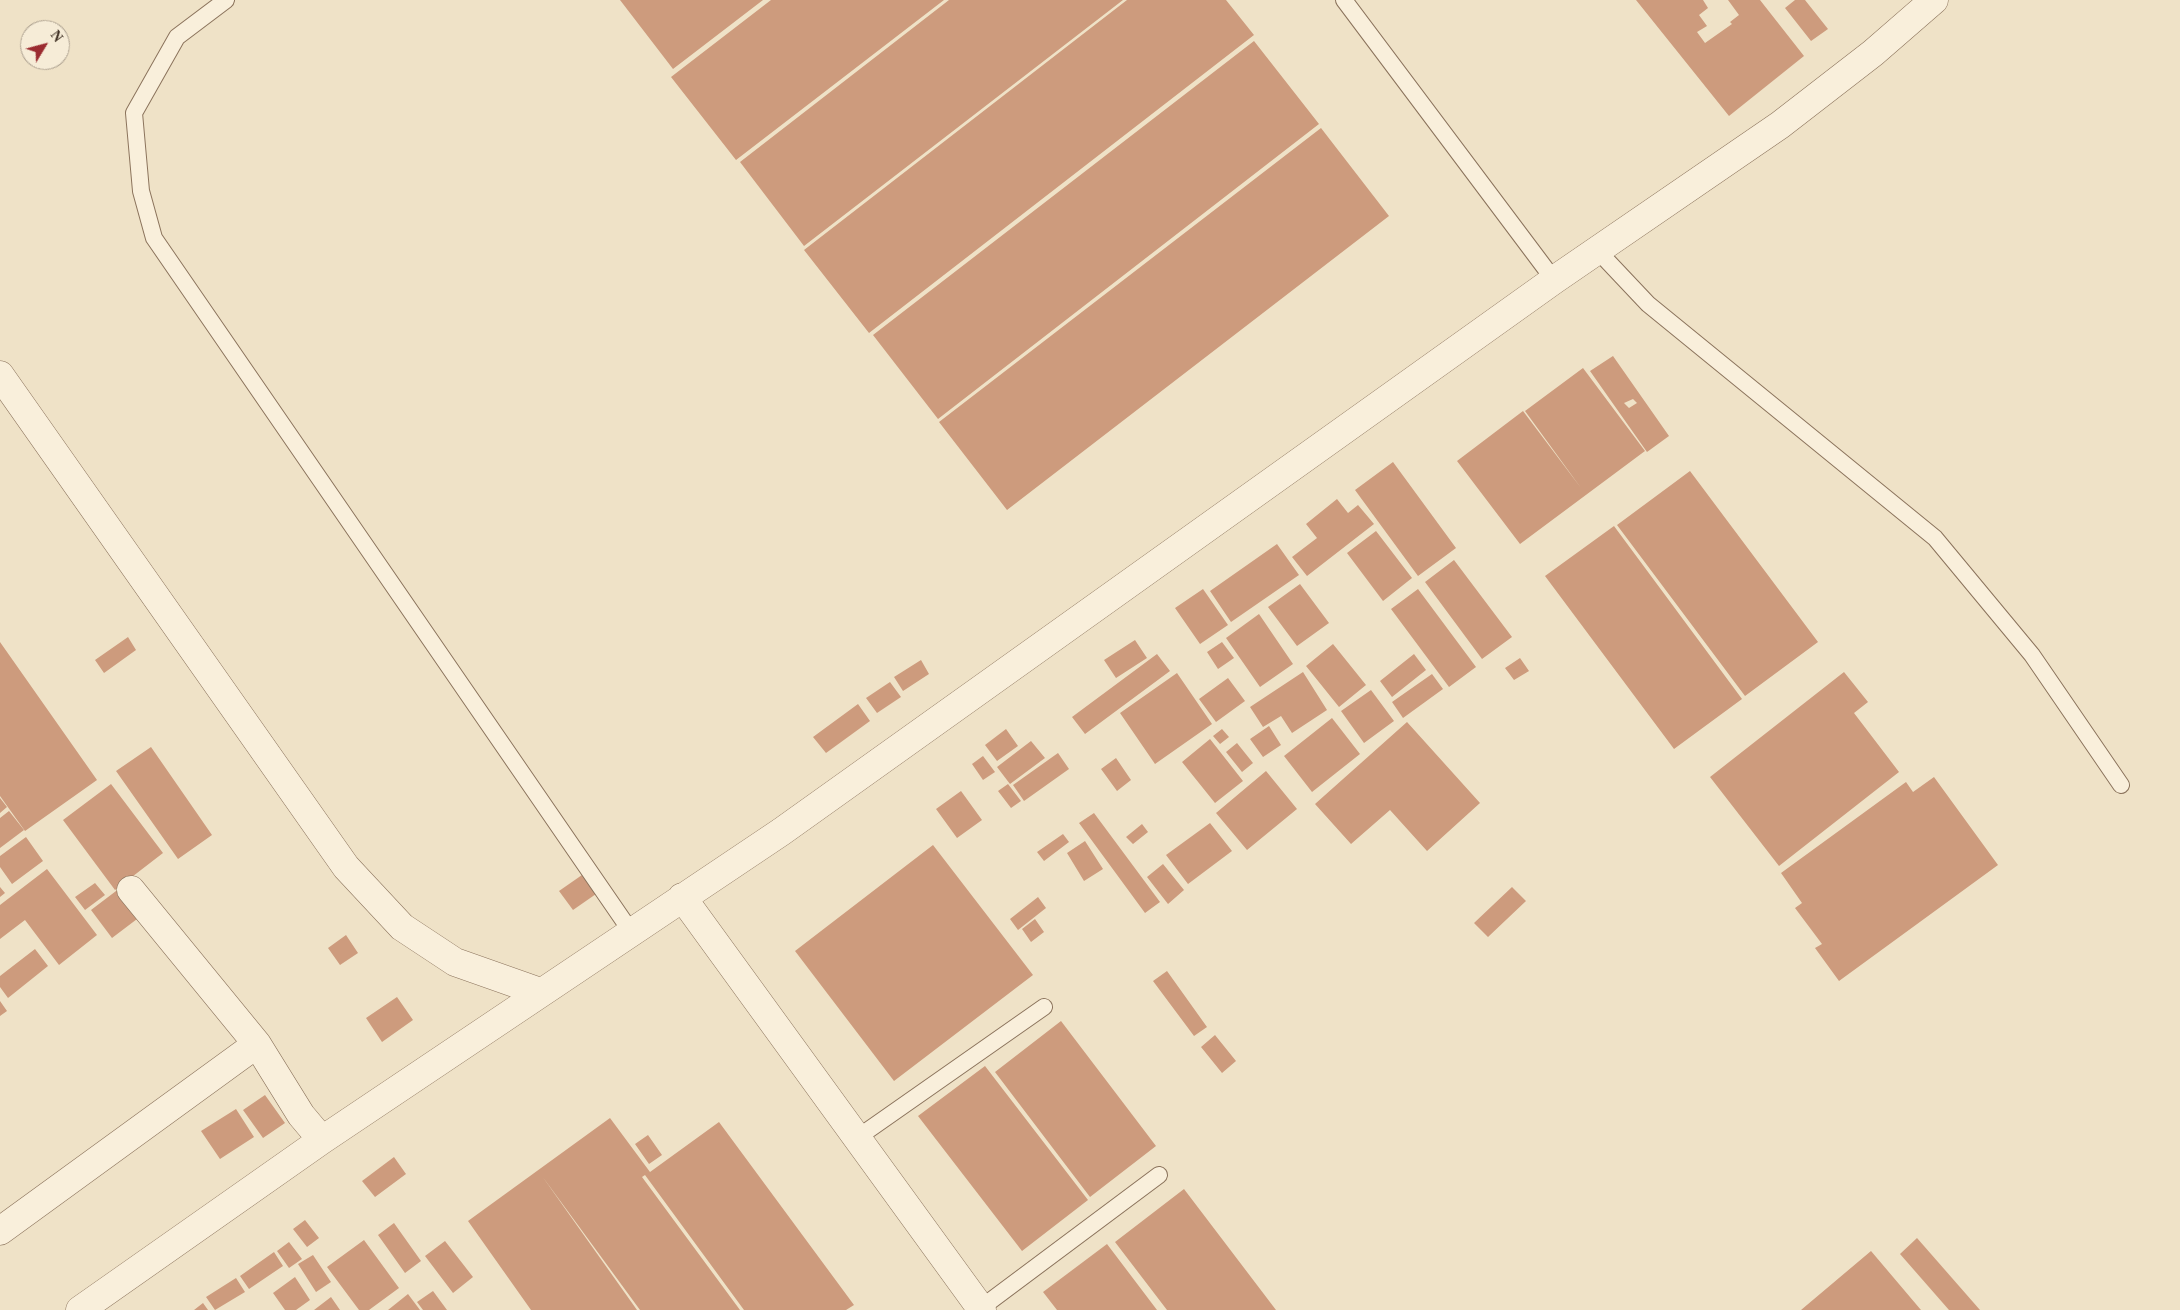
<!DOCTYPE html>
<style>
body{margin:0}
#map{position:relative;width:2180px;height:1310px;overflow:hidden;background:#efe2c7;font-family:"Times New Roman",serif}
canvas{display:block}
.north{position:absolute;left:20px;top:20px;width:50px;height:50px;box-sizing:border-box;background:#f6ecd7;border:1px solid #ab9f8e;border-radius:50%;rotate:53deg;font-size:14px;font-weight:700;line-height:20px;text-align:center;color:#3b2c20}
.north::after{content:'';display:block;margin:auto;width:18px;height:22px;background:#9b2b30;clip-path:polygon(50% 0,100% 100%,50% 72%,0 100%)}
</style>
<div id="map">
<canvas width="2180" height="1310"></canvas>
<div class="north">N</div>
</div>
<script>
const ctx = document.querySelector('canvas').getContext('2d');
ctx.lineJoin = 'round';
function fillPath(path, color) { ctx.fillStyle = color; ctx.fill(path, 'evenodd'); }
function trace(path, color, width, dash) { ctx.strokeStyle = color; ctx.lineWidth = width; ctx.lineCap = dash ? 'butt' : 'round'; ctx.setLineDash(dash || []); ctx.stroke(path); }
fillPath(new Path2D(`
 M620 0H763L673 69Z
 M771 0H944L736 160 671 77Z
 M949 0H1123L804 246 740 162Z
 M1127 0H1226L1254 35 869 333 804 250Z
 M1636 0H1703L1708 8 1699 15 1707 26 1697 32 1705 43 1732 24 1730 22 1739 15 1728 0H1760L1804 56 1729 116Z
 M1795 0H1805L1828 29 1811 41 1785 8Z
 M1254 41 1319 124 938 419 873 335Z
 M1321 128 1389 216 1007 510 939 422Z
 M1613 356 1669 436 1647 452 1590 371ZM1633 399 1637 403 1629 408 1624 403Z
 M1583 368 1645 451 1520 544 1457 461 1523 411 1581 488 1525 411Z
 M1393 462 1456 548 1418 576 1355 490Z
 M1690 471 1818 642 1745 696 1617 525Z
 M1337 499 1348 513 1358 505 1374 524 1307 576 1292 557 1317 538 1306 524Z
 M1614 526 1742 699 1674 749 1545 576Z
 M1376 531 1412 578 1383 601 1347 553Z
 M1277 544 1299 575 1231 622 1210 591Z
 M1454 560 1512 637 1482 659 1425 582Z
 M1300 584 1329 623 1297 646 1268 607Z
 M1203 589 1228 625 1200 644 1175 608Z
 M1418 589 1476 667 1449 687 1391 609Z
 M1259 614 1293 664 1260 687 1226 638Z
 M128 637 136 650 104 673 95 660Z
 M1135 640 1147 658 1116 678 1104 660Z
 M0 642 97 780 25 831 0 796Z
 M1222 642 1234 658 1218 669 1207 652Z
 M1333 644 1366 685 1339 707 1306 666Z
 M1157 654 1170 671 1085 734 1072 717Z
 M1414 654 1426 670 1392 697 1380 681Z
 M1520 658 1529 671 1514 680 1505 668Z
 M921 660 929 674 903 691 894 677Z
 M1303 672 1327 710 1292 733 1281 716 1263 727 1250 707Z
 M1844 672 1868 702 1854 713 1899 772 1779 866 1710 777Z
 M1177 673 1212 724 1155 764 1120 713Z
 M1432 674 1443 689 1403 718 1392 702Z
 M1228 678 1245 701 1216 722 1199 699Z
 M890 682 901 697 877 713 866 698Z
 M1371 690 1394 721 1364 743 1341 711Z
 M858 704 870 721 826 753 813 737Z
 M1332 718 1360 754 1312 792 1284 756Z
 M1407 722 1480 803 1427 851 1390 810 1351 844 1315 804Z
 M1269 726 1281 745 1263 757 1250 739Z
 M1006 729 1018 746 997 761 985 745Z
 M1222 729 1229 737 1220 744 1213 736Z
 M1210 739 1243 781 1215 803 1182 762Z
 M1031 741 1045 758 1010 784 997 767Z
 M1237 743 1253 763 1242 772 1226 752Z
 M151 747 212 835 178 859 116 771Z
 M1058 753 1069 769 1024 801 1013 785Z
 M983 756 995 772 983 780 972 764Z
 M1116 758 1131 780 1117 791 1101 769Z
 M1266 771 1297 809 1247 850 1216 813Z
 M1934 777 1998 865 1839 981 1815 948 1822 944 1795 908 1802 903 1781 873 1906 782 1913 792Z
 M111 784 163 853 115 890 63 820Z
 M1008 784 1021 801 1011 808 998 791Z
 M961 791 982 820 957 838 936 809Z
 M0 798 7 807 0 813Z
 M9 811 24 830 0 848V818Z
 M1094 813 1160 902 1145 913 1079 823Z
 M1210 823 1232 851 1188 884 1166 855Z
 M1142 824 1148 832 1133 844 1126 837Z
 M1063 834 1069 842 1044 861 1037 852Z
 M26 837 43 861 12 884 0 867V856Z
 M1085 841 1103 869 1084 881 1067 853Z
 M933 845 1033 975 894 1081 795 951Z
 M1163 864 1184 890 1168 904 1147 877Z
 M47 869 97 935 59 965 25 920 0 939V905Z
 M582 875 596 894 573 910 559 891Z
 M95 883 105 895 85 910 75 897Z
 M0 887 5 893 0 897Z
 M1512 887 1526 901 1488 937 1474 923Z
 M120 888 141 916 112 938 91 910Z
 M1038 897 1046 908 1018 930 1010 919Z
 M1035 919 1044 932 1031 942 1022 929Z
 M346 935 358 953 340 965 328 948Z
 M35 949 48 966 8 998 0 987V976Z
 M1167 971 1207 1027 1194 1036 1153 981Z
 M397 997 413 1020 382 1042 366 1018Z
 M0 1001 7 1011 0 1016Z
 M1061 1021 1156 1146 1090 1197 995 1072Z
 M1215 1035 1236 1061 1222 1073 1201 1047Z
 M985 1066 1088 1200 1022 1251 918 1116Z
 M265 1095 285 1123 263 1138 243 1110Z
 M236 1109 254 1137 220 1159 201 1131Z
 M610 1118 650 1172 719 1122 854 1305 846 1310H744L645 1175 642 1177 740 1310H640L542 1176 637 1310H531L468 1221Z
 M648 1135 662 1155 649 1164 635 1144Z
 M394 1157 406 1174 375 1197 362 1181Z
 M1184 1189 1276 1310H1167L1115 1242Z
 M305 1220 319 1238 307 1247 293 1229Z
 M394 1223 421 1261 405 1273 378 1235Z
 M1917 1238 1980 1310H1949L1900 1254Z
 M364 1240 399 1288 369 1310H359L327 1267Z
 M445 1241 473 1277 453 1293 425 1256Z
 M289 1242 302 1259 289 1268 277 1251Z
 M1107 1244 1157 1310H1057L1043 1292Z
 M1871 1251 1921 1310H1801Z
 M274 1252 283 1266 249 1289 240 1276Z
 M313 1255 331 1282 316 1292 298 1264Z
 M295 1277 310 1300 296 1310H285L273 1293Z
 M236 1278 245 1292 215 1310 206 1297Z
 M433 1291 447 1310H423L417 1302Z
 M408 1294 420 1310H388Z
 M331 1297 340 1310H314Z
 M203 1303 208 1310H194Z`), '#cd9b7d');
const lane = new Path2D(`
 M226 0 177 37 134 113 141 191 154 238 632 933
 M1344 0 1554 280
 M1597 250 1648 304 1935 538 2032 655 2121 785
 M857 1138 1044 1007
 M981 1308 1159 1175`);
const street = new Path2D(`
 M0 375 346 867 402 927 455 962 540 992
 M131 890 257 1044 301 1115 322 1140
 M682 897 982 1310
 M0 1231 257 1044
 M80 1310 322 1140 781 832 1554 280 1780 125 1873 53 1934 0`);
trace(lane, '#8b735c', 18);
trace(street, '#8b735c', 29);
trace(lane, '#f9efdb', 16);
trace(street, '#f9efdb', 28);
</script>
